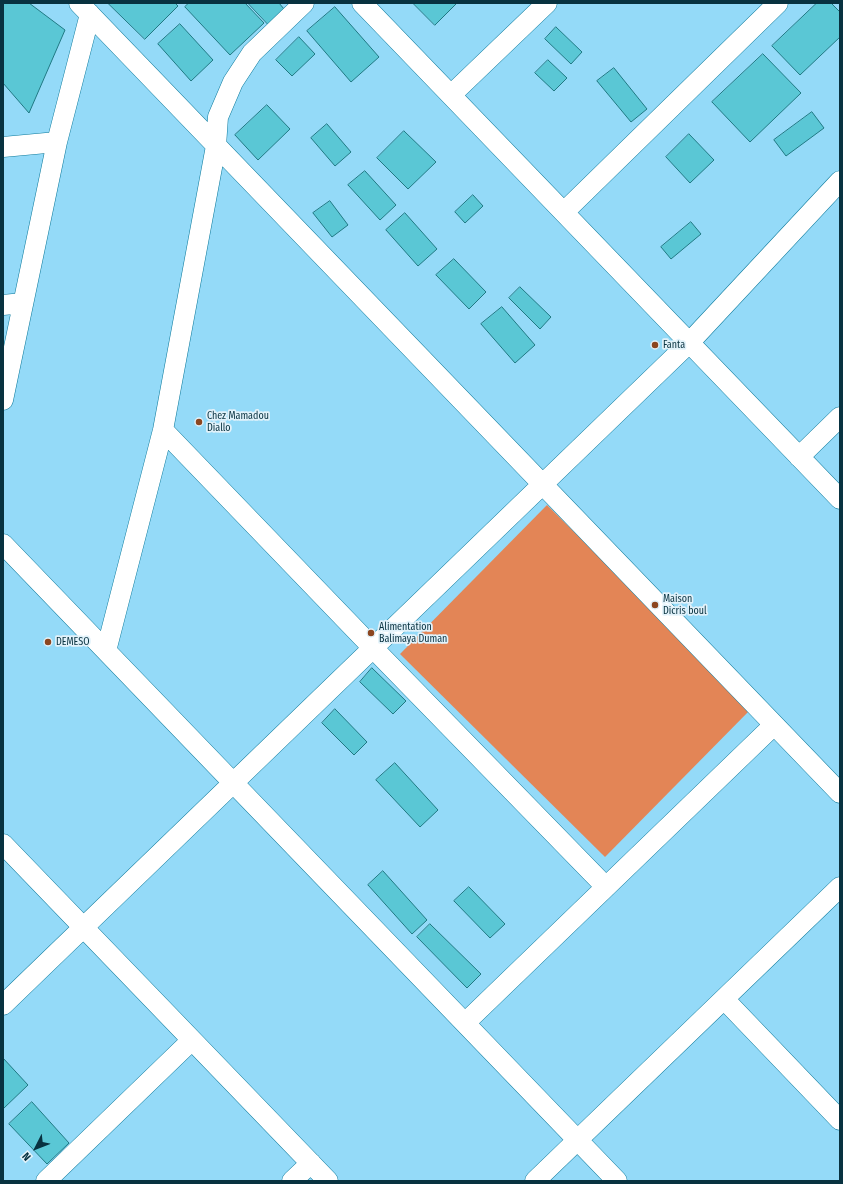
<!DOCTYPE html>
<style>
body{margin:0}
#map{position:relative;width:843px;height:1184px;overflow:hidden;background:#94daf8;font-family:"Fira Sans Condensed",sans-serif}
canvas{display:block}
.frame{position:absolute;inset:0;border:4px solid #083240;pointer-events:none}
.north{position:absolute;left:16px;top:1128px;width:40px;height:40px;-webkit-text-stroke:3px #e2f2fa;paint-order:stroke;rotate:228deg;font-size:11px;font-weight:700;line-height:16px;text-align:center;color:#083240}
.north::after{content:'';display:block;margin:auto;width:14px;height:18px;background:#083240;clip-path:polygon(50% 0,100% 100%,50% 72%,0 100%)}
</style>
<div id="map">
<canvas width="843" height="1184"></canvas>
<div class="frame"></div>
<div class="north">N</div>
</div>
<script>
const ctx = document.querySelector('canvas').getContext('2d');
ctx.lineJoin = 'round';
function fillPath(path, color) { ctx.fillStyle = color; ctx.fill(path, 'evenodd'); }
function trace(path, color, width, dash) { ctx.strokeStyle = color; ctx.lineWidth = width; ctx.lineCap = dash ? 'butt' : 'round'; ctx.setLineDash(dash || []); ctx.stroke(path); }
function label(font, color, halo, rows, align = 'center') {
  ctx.font = font + ' "Fira Sans Condensed",sans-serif'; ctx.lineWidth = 3.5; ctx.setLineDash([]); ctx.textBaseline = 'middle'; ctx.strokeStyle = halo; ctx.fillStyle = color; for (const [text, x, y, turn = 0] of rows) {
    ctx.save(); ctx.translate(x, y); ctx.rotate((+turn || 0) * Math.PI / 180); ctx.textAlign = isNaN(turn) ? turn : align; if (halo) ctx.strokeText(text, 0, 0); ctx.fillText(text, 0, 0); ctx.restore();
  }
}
fillPath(new Path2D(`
 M547 505 752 708 605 857 400 654Z`), '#e38556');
const building = new Path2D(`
 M3 3H29L65 30 29 113 3 83Z
 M108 3H175L178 6 145 39Z
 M189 3H245L264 23 230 55 185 7Z
 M248 3H279L284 9 268 24Z
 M413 3H457L435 25Z
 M817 3H831L840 12V37L800 75 772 46Z
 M335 7 379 57 351 82 307 31Z
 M180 24 213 60 191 81 158 44Z
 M556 27 582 52 571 64 545 39Z
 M299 37 315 54 292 76 276 60Z
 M763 54 801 93 750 142 712 102Z
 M548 60 567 78 554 91 535 73Z
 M614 68 647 109 631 122 597 81Z
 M267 105 290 129 258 160 235 135Z
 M812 112 824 128 786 156 774 140Z
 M327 124 351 152 335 166 311 138Z
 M404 131 436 162 408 189 377 158Z
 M689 134 714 160 690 183 666 157Z
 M365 171 396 205 380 220 348 185Z
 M473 195 483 206 465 223 455 212Z
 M330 201 348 225 332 237 313 213Z
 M405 213 437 249 418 266 386 230Z
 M691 222 701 234 671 259 661 247Z
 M454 259 486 292 469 309 436 275Z
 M520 287 551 317 540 329 509 298Z
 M502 307 535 345 515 363 481 324Z
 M372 668 406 701 393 714 360 682Z
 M335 709 367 742 354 755 322 723Z
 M395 763 438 810 420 827 376 780Z
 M383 871 427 920 412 934 368 885Z
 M469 887 505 924 490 938 454 901Z
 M430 924 481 974 467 988 417 937Z
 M3 1058 28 1085 3 1109Z
 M32 1102 69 1143 47 1164 9 1124Z`);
fillPath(building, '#5ac7d5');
trace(building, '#207983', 1);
const street = new Path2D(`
 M79 3 840 793
 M362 3 840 499
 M451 95 547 3
 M3 147 57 142
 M564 212 778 3
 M3 305 23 303
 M3 400 57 142 90 14
 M163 430 373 648 606 887
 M799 457 840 417
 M3 544 617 1181
 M106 651 163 430 216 146 218 117 233 82 252 53 304 3
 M3 844 328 1181
 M724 999 840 1120
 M3 1005 689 343 840 181
 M465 1023 774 725
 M46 1181 192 1040
 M292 1181 311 1163
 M535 1181 840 887`);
trace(street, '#0c7a9c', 21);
trace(street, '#fff', 20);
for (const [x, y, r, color] of [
 [655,345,4,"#8c4620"],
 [199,422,4,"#8c4620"],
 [655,605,4,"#8c4620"],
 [371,633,4,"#8c4620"],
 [48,642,4,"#8c4620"]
]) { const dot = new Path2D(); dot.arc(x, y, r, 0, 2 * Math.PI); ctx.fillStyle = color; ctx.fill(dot); trace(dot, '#e2f2fa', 1.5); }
label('10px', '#083240', '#e2f2fa', [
 ["Fanta",663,345],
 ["Chez Mamadou",207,416],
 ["Diallo",207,428],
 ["Maison",663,599],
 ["Dicris boul",663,611],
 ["Alimentation",379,627],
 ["Balimaya Duman",379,639],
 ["DEMESO",56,642]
], 'left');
</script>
